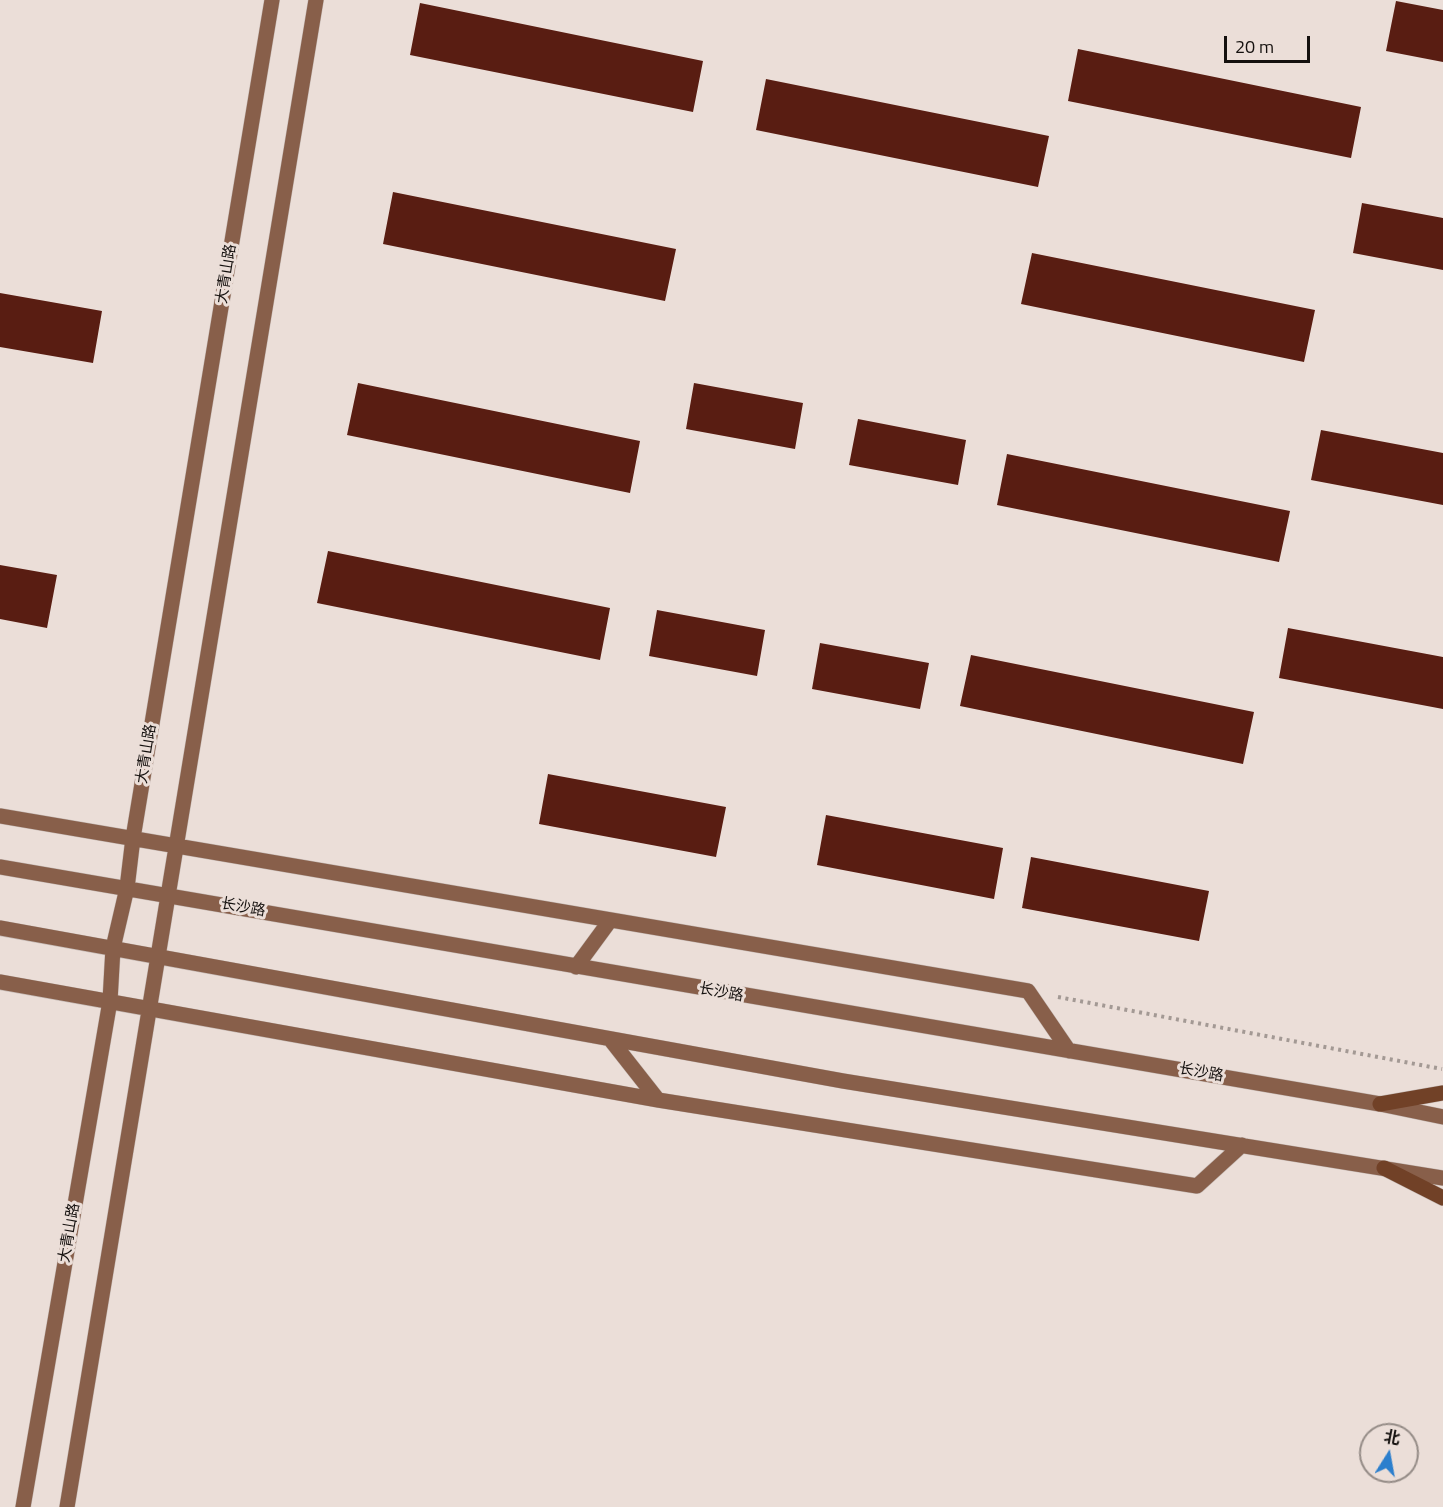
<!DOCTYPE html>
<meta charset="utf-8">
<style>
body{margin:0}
#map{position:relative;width:1443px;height:1507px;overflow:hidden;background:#ebded8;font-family:"Titillium Web","Noto Sans SC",sans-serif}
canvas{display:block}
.north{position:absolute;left:1359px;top:1423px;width:60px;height:60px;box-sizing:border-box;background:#ebded8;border:2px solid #958c87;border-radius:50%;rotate:11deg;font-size:16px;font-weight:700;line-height:24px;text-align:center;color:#14100e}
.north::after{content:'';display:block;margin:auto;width:21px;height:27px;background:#2c7fcd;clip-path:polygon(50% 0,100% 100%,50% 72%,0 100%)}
.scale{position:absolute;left:1224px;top:36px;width:86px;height:27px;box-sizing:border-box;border:3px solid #14100e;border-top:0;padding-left:8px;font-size:18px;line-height:21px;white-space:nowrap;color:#14100e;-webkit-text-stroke:4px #ebded8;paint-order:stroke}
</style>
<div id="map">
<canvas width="1443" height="1507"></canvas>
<div class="north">北</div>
<div class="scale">20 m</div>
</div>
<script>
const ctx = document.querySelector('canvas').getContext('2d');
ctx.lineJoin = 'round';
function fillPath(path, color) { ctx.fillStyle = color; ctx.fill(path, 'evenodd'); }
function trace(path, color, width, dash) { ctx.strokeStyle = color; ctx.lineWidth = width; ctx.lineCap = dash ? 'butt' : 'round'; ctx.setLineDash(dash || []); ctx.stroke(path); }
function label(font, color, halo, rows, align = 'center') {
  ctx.font = font + ' "Titillium Web","Noto Sans SC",sans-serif'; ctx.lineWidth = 6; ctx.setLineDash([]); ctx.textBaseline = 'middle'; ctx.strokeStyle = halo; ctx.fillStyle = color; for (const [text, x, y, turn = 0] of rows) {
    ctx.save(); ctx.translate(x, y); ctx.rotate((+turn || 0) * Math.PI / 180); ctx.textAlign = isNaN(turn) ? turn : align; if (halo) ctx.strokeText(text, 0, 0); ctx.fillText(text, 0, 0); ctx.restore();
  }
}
fillPath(new Path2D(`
 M1396 1 1443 10V62L1386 51Z
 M420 3 703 61 693 112 410 55Z
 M1078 49 1361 107 1351 158 1068 101Z
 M766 79 1049 136 1038 187 756 130Z
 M393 192 676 249 665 301 383 244Z
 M1362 203 1443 218V270L1353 253Z
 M1032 253 1315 310 1304 362 1021 304Z
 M0 293 102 311 93 363 0 347Z
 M358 383 640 441 630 493 347 435Z
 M694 383 803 403 795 449 686 429Z
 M858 419 966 440 958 485 849 465Z
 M1321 430 1443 453V505L1311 480Z
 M1007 454 1290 511 1279 562 997 505Z
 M328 551 610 608 600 660 317 603Z
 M0 565 57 575 47 628 0 619Z
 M657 610 765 630 757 676 649 656Z
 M1288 628 1443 657V709L1279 678Z
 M820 643 929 663 920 709 812 689Z
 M971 655 1254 712 1243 764 960 706Z
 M548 774 726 807 716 857 539 824Z
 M826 815 1003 848 994 899 817 865Z
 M1031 857 1209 891 1199 941 1022 908Z`), '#591d12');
const secondary = new Path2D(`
 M0 816 1028 991 1069 1051
 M0 867 1380 1104 1443 1117
 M0 928 843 1081 1443 1178
 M576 967 609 922
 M0 982 658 1100 1197 1186 1242 1145
 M610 1039 658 1100
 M23 1507 110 1001 113 948 127 888 133 838 272 0
 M67 1507 316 0`);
const primary = new Path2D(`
 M1380 1104 1443 1093
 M1384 1168 1443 1198`);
trace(secondary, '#c4b9b4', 16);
trace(primary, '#c4b9b4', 16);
trace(new Path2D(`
 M1058 997 1442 1069`), '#a39994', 4, [3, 4.5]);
trace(secondary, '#885f4a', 15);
trace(primary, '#714127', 15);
label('15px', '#14100e', '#ebded8', [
 ["大青山路",227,274,-81],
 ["大青山路",147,754,-81],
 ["长沙路",243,908,10],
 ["长沙路",721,993,10],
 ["长沙路",1201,1073,10],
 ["大青山路",70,1233,-80]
]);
</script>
